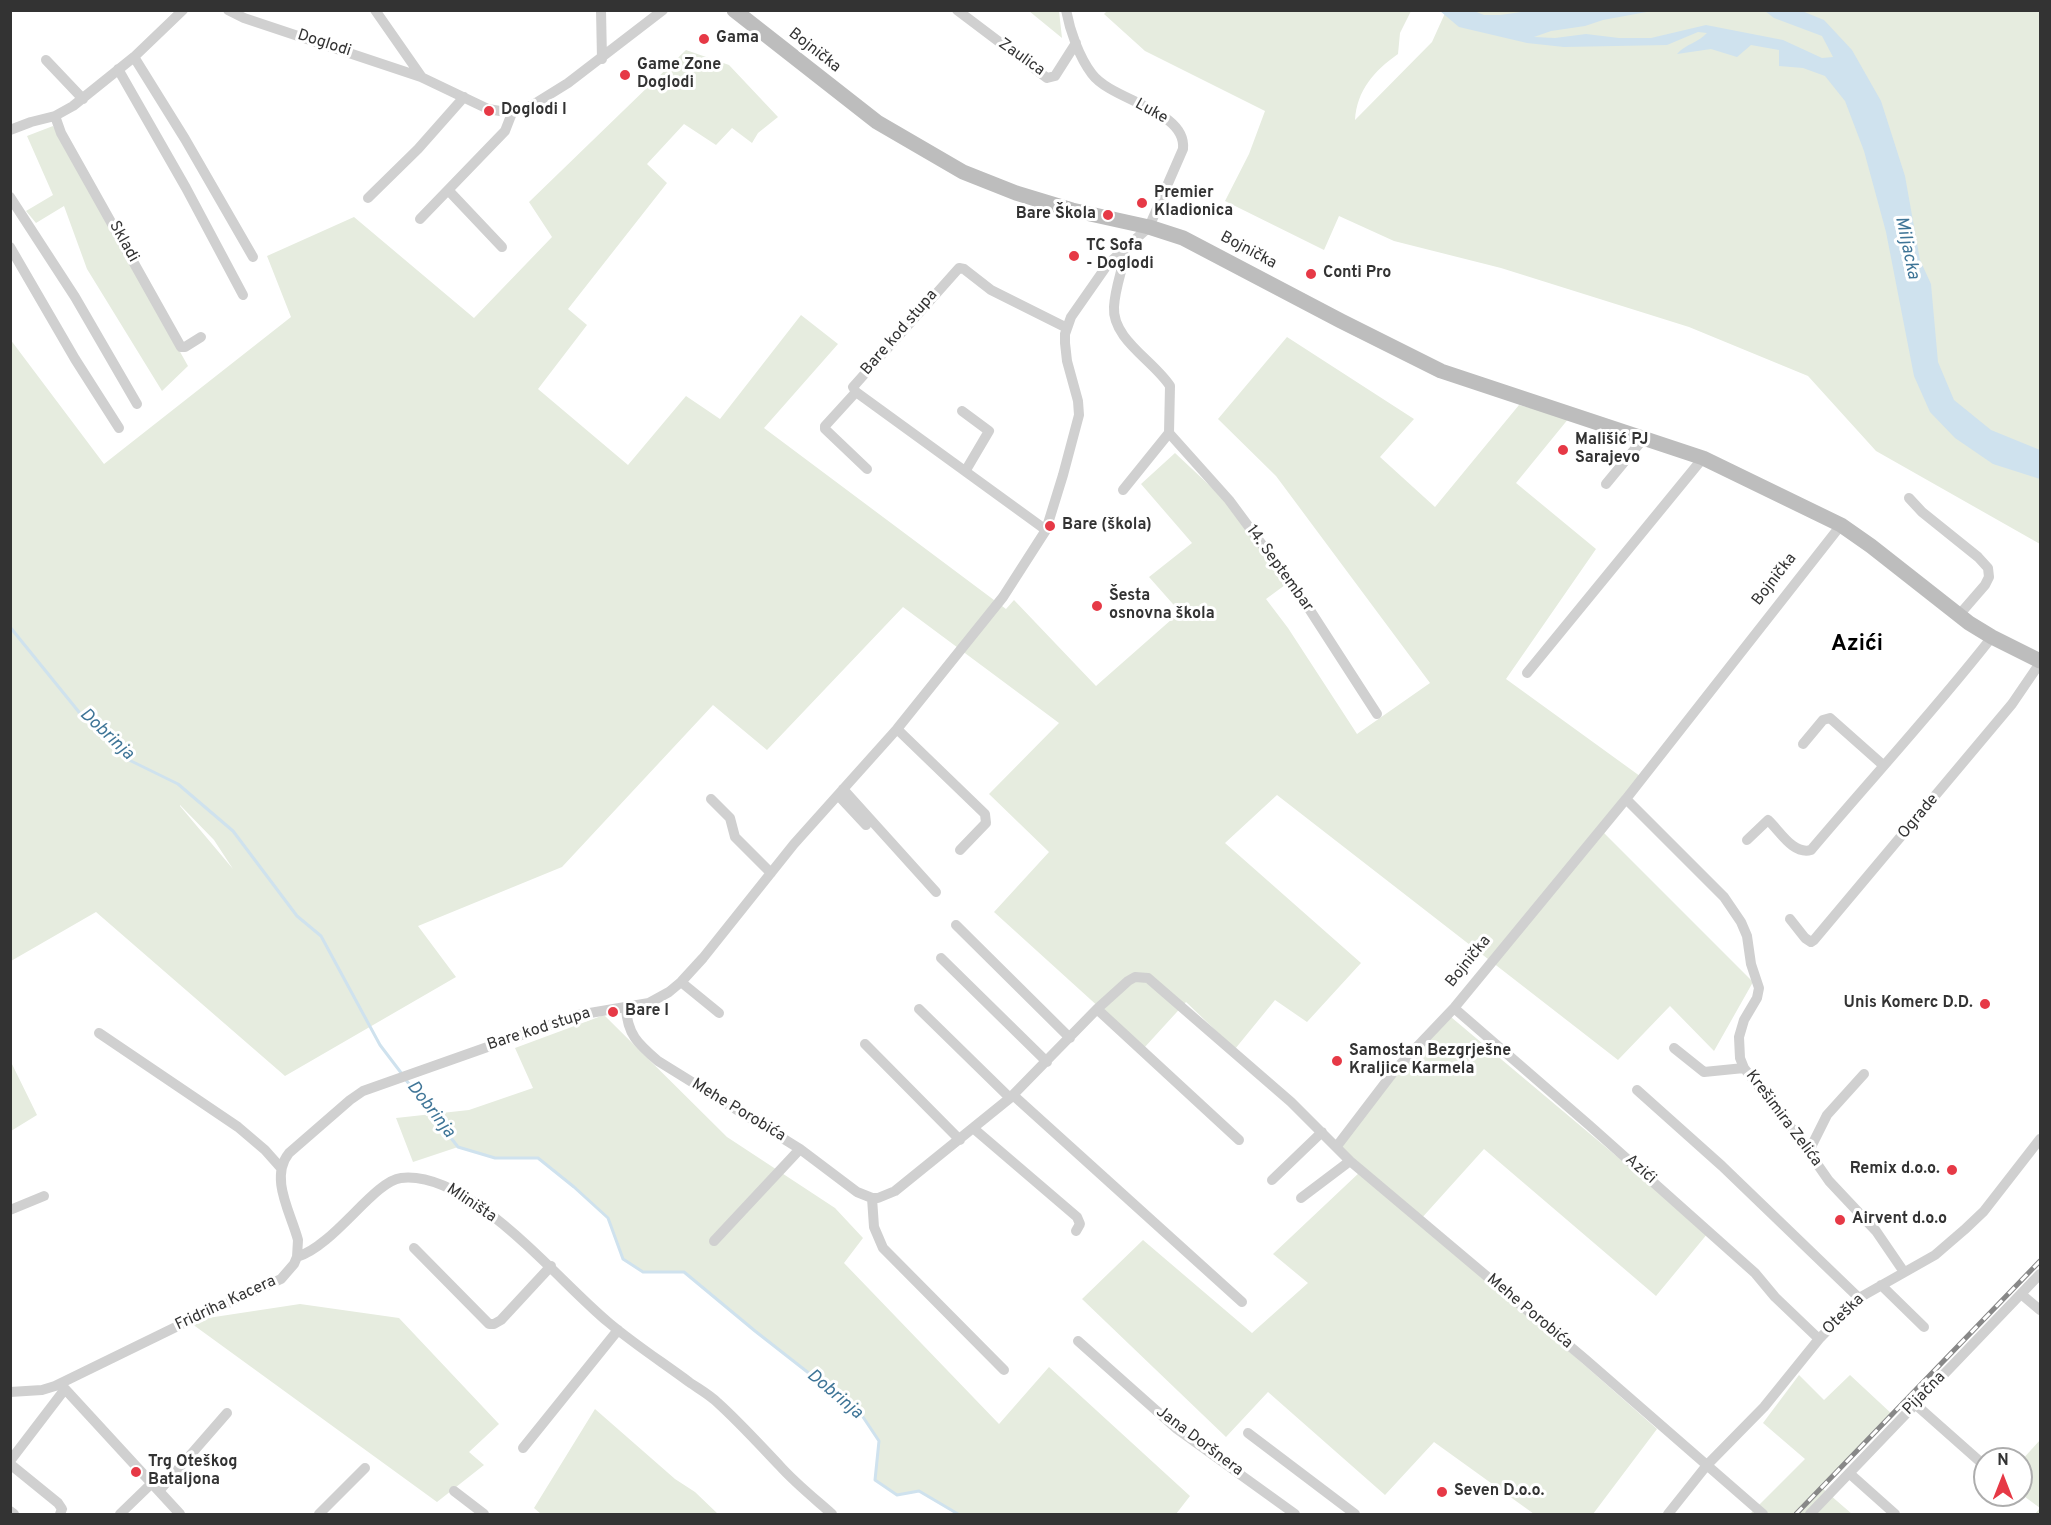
<!DOCTYPE html>
<meta charset="utf-8">
<style>
body{margin:0}
#map{position:relative;width:2051px;height:1525px;overflow:hidden;background:#fff;font-family:Overpass,sans-serif}
canvas{display:block}
.frame{position:absolute;inset:0;border:12px solid #333;pointer-events:none}
.north{position:absolute;left:1973px;top:1447px;width:60px;height:60px;box-sizing:border-box;background:#fff;border:2px solid #adadad;border-radius:50%;rotate:0deg;font-size:16px;font-weight:700;line-height:24px;text-align:center;color:#333}
.north::after{content:'';display:block;margin:auto;width:21px;height:27px;background:#e63946;clip-path:polygon(50% 0,100% 100%,50% 72%,0 100%)}
</style>
<div id="map">
<canvas width="2051" height="1525"></canvas>
<div class="frame"></div>
<div class="north">N</div>
</div>
<script>
const ctx = document.querySelector('canvas').getContext('2d');
ctx.lineJoin = 'round';
function fillPath(path, color) { ctx.fillStyle = color; ctx.fill(path, 'evenodd'); }
function trace(path, color, width, dash) { ctx.strokeStyle = color; ctx.lineWidth = width; ctx.lineCap = dash ? 'butt' : 'round'; ctx.setLineDash(dash || []); ctx.stroke(path); }
function label(font, color, halo, rows, align = 'center') {
  ctx.font = font + ' Overpass,sans-serif'; ctx.lineWidth = 6; ctx.setLineDash([]); ctx.textBaseline = 'middle'; ctx.strokeStyle = halo; ctx.fillStyle = color; for (const [text, x, y, turn = 0] of rows) {
    ctx.save(); ctx.translate(x, y); ctx.rotate((+turn || 0) * Math.PI / 180); ctx.textAlign = isNaN(turn) ? turn : align; if (halo) ctx.strokeText(text, 0, 0); ctx.fillText(text, 0, 0); ctx.restore();
  }
}
fillPath(new Path2D(`
 M1108 10 1411 11 1400 33 1398 54C1374 71 1357 90 1355 120L1432 42 1446 11H2040V544L1876 451 1808 376 1689 327 1501 268 1394 241 1339 216 1324 250 1225 201 1249 154 1265 111 1145 51 1104 14Z
 M1029 11H1059L1062 38Z
 M686 50 729 65 778 117 758 133 752 143 732 128 716 145 684 124 647 164 667 183 568 309 587 325 538 389 628 465 686 396 720 419 801 315 838 344 764 428 1006 609 1014 600 1096 686 1180 612 1149 577 1192 543 1141 484 1175 453 1223 498 1285 585 1266 599 1288 628 1357 734 1430 683 1276 476 1218 419 1287 337 1414 419 1380 457 1435 507 1519 405 1569 418 1516 483 1596 549 1506 679 1644 779 1600 829 1753 982 1714 1051 1670 1006 1618 1060 1277 795 1225 843 1361 963 1307 1022 1275 1000 1235 1049 1186 1002 1144 1048 994 912 1049 852 989 794 1059 723 903 607 767 750 713 705 562 867 418 926 456 977 285 1076 96 912 11 961 10 339 104 464 291 317 267 256 354 217 474 318 552 237 529 202ZM180 805 214 840 233 869 180 806Z
 M53 126 188 366 162 391 87 269 64 206 36 223 26 211 53 195 27 136Z
 M1445 1012 1708 1233 1656 1296 1484 1149 1420 1220 1657 1429 1593 1514H1534L1434 1442 1385 1495 1268 1392 1226 1437 1082 1299 1143 1240 1252 1333 1308 1283 1273 1254 1361 1171 1334 1144Z
 M604 1015 727 1137 835 1208 863 1238 844 1263 999 1424 1049 1367 1190 1496 1176 1514H958L919 1491 897 1495 875 1480 879 1441 861 1414 755 1331 684 1272H643L623 1259 608 1218 574 1187 538 1158H495L458 1147 413 1162 396 1118 469 1110 533 1088 515 1048Z
 M10 1060 37 1115 11 1131H10Z
 M300 1304 399 1318 499 1424 469 1452 484 1465 437 1502 188 1321Z
 M1799 1375 1824 1400 1850 1375 1893 1415 1822 1488 1852 1514H1750L1805 1459 1763 1423Z
 M595 1409 675 1479 695 1492 718 1514H541L534 1508Z
 M2040 1440V1514H2035L2040 1508 2021 1494V1461Z`), '#e6ecdf');
fillPath(new Path2D(`
 M1528 11H1652L1603 20 1585 26 1551 31 1534 37 1555 38 1586 34 1619 38H1651L1706 25 1783 40 1822 58 1833 57 1822 36 1774 18 1765 11H1802L1824 20 1852 50 1881 101 1905 176 1920 260 1931 284 1938 362 1954 400 1991 430 2040 450V479L1993 464 1955 438 1930 412 1914 376 1886 232 1864 151 1845 101 1825 76 1803 68 1779 66V50L1751 45 1737 57 1711 49 1677 54C1686 44 1699 42 1707 33L1698 32 1667 45 1564 47 1527 43 1459 27 1440 11H1474L1484 15H1500Z`), '#cfe2ee');
trace(new Path2D(`
 M10 627 83 717 125 758 178 784 233 831 297 916 321 936 380 1045 402 1074
 M406 1080 458 1147 495 1158H538L574 1187 608 1218 623 1259 643 1272H684L755 1331 861 1414 879 1441 875 1480 897 1495 919 1491 958 1514`), '#cfe2ee', 3);
trace(new Path2D(`
 M228 10 244 18 421 77 488 109 512 113 531 106 568 83 663 10
 M375 10 421 76
 M601 10 602 59
 M957 10 1047 78 1055 76 1076 43
 M134 57 185 139 253 257
 M46 60 83 99
 M118 69 186 188 243 295
 M55 116 61 133 181 347H185L201 337
 M10 130 31 122 55 116 73 106 134 57 183 10
 M449 191 502 247
 M10 197 75 297 137 404
 M368 198 418 149 464 97
 M420 219 505 131 512 113
 M10 247 75 359 119 428
 M1126 247C1124 267 1115 286 1114 307 1112 339 1154 361 1170 386L1169 433 1229 500 1306 604 1377 714
 M856 392 825 426V429L867 469
 M962 411 989 431 966 470
 M1606 484 1644 438
 M1123 490 1169 433
 M1909 498 1922 512 1978 557 1988 568 1989 577 1985 585 1959 615
 M1046 530 856 392 853 387 959 268 964 269 991 290 1067 328
 M1527 673 1703 458
 M897 729 985 814 986 823 960 850
 M1803 744 1823 720 1830 718 1883 765
 M843 789 936 892
 M838 795 866 825
 M711 799 730 818 735 837 771 873
 M1626 799 1724 897 1741 922 1747 936 1751 964 1759 988 1757 998 1744 1020 1739 1037 1740 1058 1744 1068 1797 1135 1829 1181 1876 1231 1904 1272
 M1747 840 1768 820C1780 831 1793 855 1811 850 1871 779 1934 711 1992 637
 M1790 919 1805 938 1811 942 1814 940 2012 704 2040 663
 M956 925 1070 1038
 M941 958 1047 1062
 M681 982 719 1013
 M626 1007C627 1034 638 1044 658 1061L800 1149 857 1192 872 1198H878L895 1191 1010 1098 1097 1009 1128 981 1135 977 1148 978 1291 1102 1350 1161 1585 1359 1763 1514
 M1454 1008 1589 1125 1755 1273 1775 1297 1819 1339
 M919 1009 1010 1098
 M1097 1009 1239 1140
 M99 1033 238 1127 265 1150 281 1168
 M865 1044 960 1140
 M1674 1048 1704 1072 1744 1068
 M1637 1090 1722 1166 1859 1298
 M1013 1095 1242 1302
 M973 1128 1077 1217 1080 1224 1076 1231
 M1337 1146 1395 1070 1454 1008 1626 799 1841 525
 M1809 1151 1827 1115 1864 1074
 M1272 1180 1322 1132
 M872 1198 874 1227 883 1248 1004 1370
 M1301 1198 1350 1161
 M10 1210 44 1196
 M714 1241 800 1149
 M414 1248 489 1324H494L501 1320 551 1266
 M297 1257C334 1246 374 1181 401 1178 470 1170 558 1281 608 1322 634 1344 662 1362 689 1382 699 1389 710 1395 718 1403 740 1423 759 1444 779 1465 795 1483 814 1498 832 1514
 M1881 1285 1924 1327
 M2021 1294 2040 1310
 M1078 1341 1177 1429 1295 1514
 M65 1389 180 1514
 M10 1392 42 1390 55 1386 182 1324 281 1279 294 1264 297 1257 298 1240C291 1213 269 1178 289 1153L350 1100 363 1091 578 1015 649 1003 669 992 681 982 703 958 794 844 897 729 1003 597 1046 530 1063 475 1079 415 1078 401 1067 361 1065 343V334L1071 317 1108 264 1149 227 1183 149C1187 110 1112 101 1092 74 1079 57 1070 31 1066 10
 M1915 1404 1985 1466
 M1248 1433 1355 1514
 M523 1448 618 1330
 M10 1461 65 1389
 M10 1464 58 1503 62 1509 60 1514
 M1849 1473 1895 1514
 M159 1491 227 1413
 M454 1491 484 1514
 M10 1511 14 1514
 M120 1514 151 1484
 M319 1514 365 1468
 M1668 1514 1707 1465 1764 1407 1819 1339 1859 1298 1935 1255 1964 1230 1984 1211 2040 1139
 M1810 1514 2040 1274`), '#d0d0d0', 10);
trace(new Path2D(`
 M734 10 877 122 963 172 1016 193 1072 210 1149 227 1183 238 1341 321 1441 371 1703 458 1841 525 1871 546 1969 623 1992 637 2040 661`), '#bdbdbd', 15);
const rail = new Path2D(`
 M1796 1514 2040 1261`);
trace(rail, '#888', 5);
trace(rail, '#fff', 3, [9]);
for (const [x, y, r, color] of [
 [704,39,6,"#e63946"],
 [625,75,6,"#e63946"],
 [489,111,6,"#e63946"],
 [1142,203,6,"#e63946"],
 [1108,215,6,"#e63946"],
 [1074,256,6,"#e63946"],
 [1311,274,6,"#e63946"],
 [1563,450,6,"#e63946"],
 [1050,526,6,"#e63946"],
 [1097,606,6,"#e63946"],
 [1985,1004,6,"#e63946"],
 [613,1012,6,"#e63946"],
 [1337,1061,6,"#e63946"],
 [1952,1170,6,"#e63946"],
 [1840,1220,6,"#e63946"],
 [136,1472,6,"#e63946"],
 [1442,1492,6,"#e63946"]
]) { const dot = new Path2D(); dot.arc(x, y, r, 0, 2 * Math.PI); ctx.fillStyle = color; ctx.fill(dot); trace(dot, '#fff', 2); }
label('bold 16px', '#333', '#fff', [
 ["Gama",716,39],
 ["Game Zone",637,66],
 ["Doglodi",637,84],
 ["Doglodi I",501,111],
 ["Premier",1154,194],
 ["Kladionica",1154,212],
 ["Bare Škola",1096,215,"right"],
 ["TC Sofa",1086,247],
 ["- Doglodi",1086,265],
 ["Conti Pro",1323,274],
 ["Mališić PJ",1575,441],
 ["Sarajevo",1575,459],
 ["Bare (škola)",1062,526],
 ["Šesta",1109,597],
 ["osnovna škola",1109,615],
 ["Unis Komerc D.D.",1973,1004,"right"],
 ["Bare I",625,1012],
 ["Samostan Bezgrješne",1349,1052],
 ["Kraljice Karmela",1349,1070],
 ["Remix d.o.o.",1940,1170,"right"],
 ["Airvent d.o.o",1852,1220],
 ["Trg Oteškog",148,1463],
 ["Bataljona",148,1481],
 ["Seven D.o.o.",1454,1492]
], 'left');
label('16px', '#333', '#fff', [
 ["Doglodi",324,44,18],
 ["Bojnička",814,51,38],
 ["Zaulica",1021,58,35],
 ["Luke",1151,112,29],
 ["Skladi",123,242,61],
 ["Bojnička",1248,251,28],
 ["Bare kod stupa",900,333,-49],
 ["14. Septembar",1279,569,54],
 ["Bojnička",1775,580,-52],
 ["Ograde",1919,817,-50],
 ["Bojnička",1469,962,-51],
 ["Bare kod stupa",539,1030,-18],
 ["Mehe Porobića",738,1111,31],
 ["Krešimira Zelića",1783,1119,53],
 ["Azići",1640,1170,42],
 ["Mliništa",471,1204,34],
 ["Fridriha Kacera",226,1304,-25],
 ["Mehe Porobića",1529,1312,40],
 ["Oteška",1844,1315,-44],
 ["Pijačna",1925,1394,-46],
 ["Jana Doršnera",1199,1442,37]
]);
label('italic 18px', '#3f7597', '#fff', [
 ["Miljacka",1906,248,78],
 ["Dobrinja",106,735,43],
 ["Dobrinja",430,1110,52],
 ["Dobrinja",834,1395,40]
]);
label('bold 22px', '#000', '#fff', [
 ["Azići",1857,646]
]);
</script>
